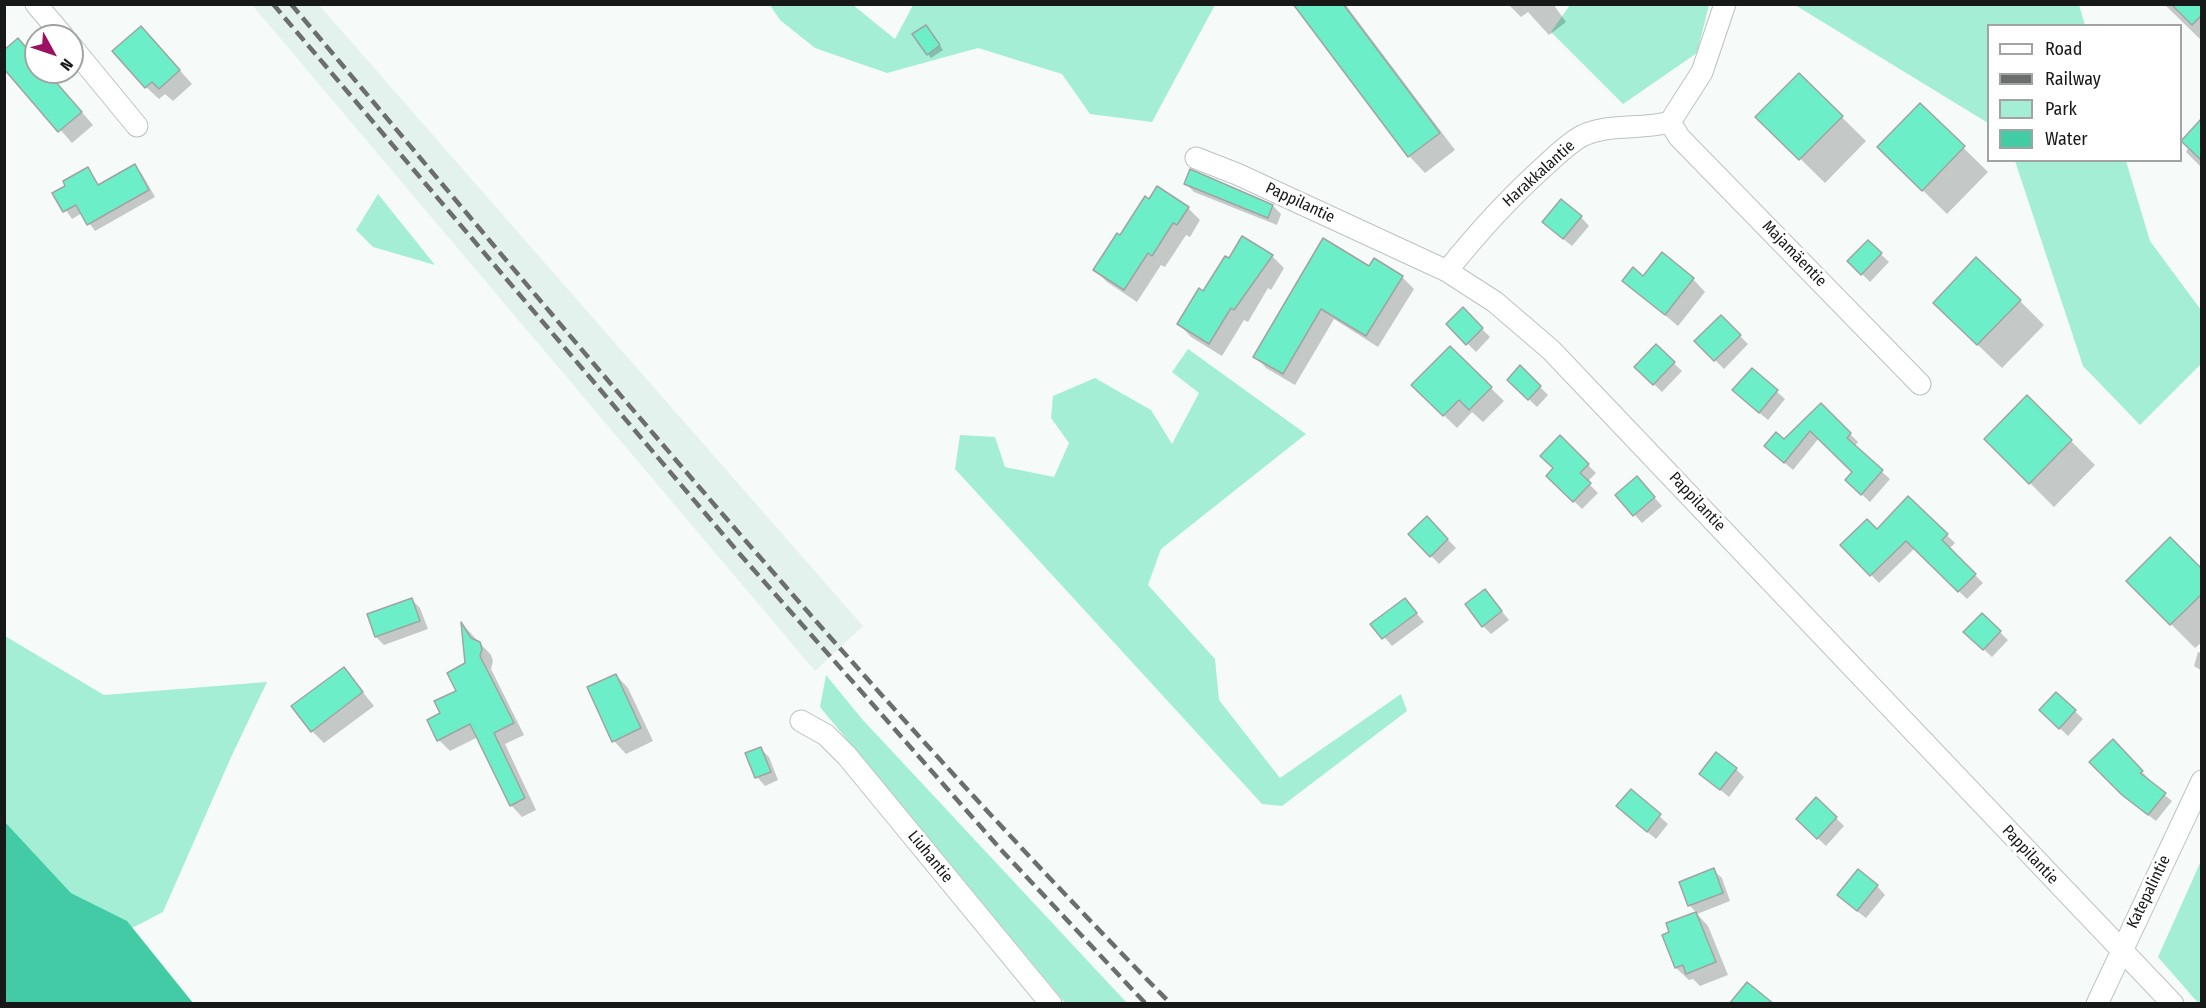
<!DOCTYPE html>
<meta charset="utf-8">
<style>
body{margin:0}
#map{position:relative;width:2206px;height:1008px;overflow:hidden;background:#f6fbf9;font-family:"Fira Sans Condensed",sans-serif}
canvas{display:block}
.frame{position:absolute;inset:0;border:6px solid #171918;pointer-events:none}
.legend{position:absolute;left:1987px;top:24px;width:195px;height:138px;box-sizing:border-box;background:#fff;border:2px solid #a2a3a3;margin:0;padding:8px 10px;list-style:none;font-size:18px;color:#171918}
.legend li{display:flex;align-items:center;gap:12px;height:30px}
.legend b{width:30px;border:2px solid #a2a3a3}
.north{position:absolute;left:24px;top:24px;width:60px;height:60px;box-sizing:border-box;background:#fff;border:2px solid #a2a3a3;border-radius:50%;rotate:130deg;font-size:16px;font-weight:700;line-height:24px;text-align:center;color:#171918}
.north::after{content:'';display:block;margin:auto;width:21px;height:27px;background:#9b1264;clip-path:polygon(50% 0,100% 100%,50% 72%,0 100%)}
</style>
<div id="map">
<canvas width="2206" height="1008"></canvas>
<div class="frame"></div>
<ul class="legend">
<li><b style="height:8px;background:#fff"></b>Road</li>
<li><b style="height:8px;background:#6b6e6d"></b>Railway</li>
<li><b style="height:16px;background:#a4eed5"></b>Park</li>
<li><b style="height:16px;background:#43cba6"></b>Water</li>
</ul>
<div class="north">N</div>
</div>
<script>
const ctx = document.querySelector('canvas').getContext('2d');
ctx.lineJoin = 'round';
function fillPath(path, color) { ctx.fillStyle = color; ctx.fill(path, 'evenodd'); }
function trace(path, color, width, dash) { ctx.strokeStyle = color; ctx.lineWidth = width; ctx.lineCap = dash ? 'butt' : 'round'; ctx.setLineDash(dash || []); ctx.stroke(path); }
function label(font, color, halo, rows, align = 'center') {
  ctx.font = font + ' "Fira Sans Condensed",sans-serif'; ctx.lineWidth = 6; ctx.setLineDash([]); ctx.textBaseline = 'middle'; ctx.strokeStyle = halo; ctx.fillStyle = color; for (const [text, x, y, turn = 0] of rows) {
    ctx.save(); ctx.translate(x, y); ctx.rotate((+turn || 0) * Math.PI / 180); ctx.textAlign = isNaN(turn) ? turn : align; if (halo) ctx.strokeText(text, 0, 0); ctx.fillText(text, 0, 0); ctx.restore();
  }
}
fillPath(new Path2D(`
 M252 5H319L863 626 815 671Z`), '#e4f2ed');
fillPath(new Path2D(`
 M770 5H853L895 39 913 5H1215L1152 122 1090 114 1062 74 978 48 887 73 815 48 780 20Z
 M1570 5H1709L1697 53 1623 104 1551 32Z
 M1795 5H2079L2085 25 1988 26V123Z
 M2015 161H2126L2150 241 2201 310V364L2140 425 2083 366Z
 M378 194 435 265 373 247 356 230Z
 M1188 349 1306 434 1161 549 1148 585 1215 659 1219 700 1280 778 1401 694 1407 711 1282 806 1262 804 955 469 960 435 995 437 1005 467 1054 477 1069 443 1051 418 1053 396 1095 378 1151 410 1172 444 1199 393 1172 372Z
 M5 636 104 695 267 682 232 755 163 912 132 928 126 921 71 893 5 822Z
 M826 675 862 719 1127 1003H1065L820 707Z
 M2201 861 2202 1003 2199 1004 2158 957Z`), '#a4eed5');
fillPath(new Path2D(`
 M5 822 71 893 127 921 193 1003H5Z`), '#43cba6');
fillPath(new Path2D(`
 M1307 4H1345L1455 150 1425 173 1409 156Z
 M1508 4H1553L1566 22 1549 35 1528 12 1521 17Z
 M2164 4H2202V41Z
 M929 30 943 50 931 58 928 54Z
 M18 40 36 59V72H47L93 125 72 143 4 66Z
 M153 40 192 84 173 101 165 94 159 99 146 87Z
 M1799 75 1866 141 1825 183 1758 117Z
 M1920 105 1988 172 1947 214 1903 171Z
 M2202 122V168L2186 152Z
 M135 166 142 174 155 197 95 231 82 213 72 219 54 193 88 169 100 186Z
 M1191 171 1273 206 1281 214 1277 225 1194 192 1186 184Z
 M1188 208 1200 220 1190 237 1186 235 1165 267 1161 265 1137 302 1107 282 1095 270 1121 237Z
 M1581 217 1589 226 1572 246 1552 230Z
 M1868 242 1889 262 1870 282 1849 261Z
 M1272 256 1284 268 1271 290 1268 288 1248 322 1244 320 1222 356 1191 337 1179 324 1229 260Z
 M1374 260 1402 277 1414 289 1378 347 1334 319 1295 385 1266 368 1255 356 1369 268Z
 M1643 278 1693 279 1705 292 1678 326 1624 281Z
 M2020 301 2044 325 2002 368 1959 327Z
 M1463 310 1490 337 1476 352 1448 324Z
 M1721 317 1748 344 1724 369 1696 341Z
 M1656 346 1682 371 1662 392 1636 367Z
 M1450 348 1504 401 1483 422 1472 412 1457 428 1413 385Z
 M1520 367 1548 395 1537 407 1509 380Z
 M1752 370 1785 399 1768 420 1743 399Z
 M2027 397 2095 465 2054 507 1986 439Z
 M1821 405 1858 442 1854 447 1890 479 1870 502 1855 488 1854 472 1819 438 1793 470 1774 454Z
 M1560 437 1596 473 1587 482 1598 493 1582 509 1548 476 1555 469Z
 M1645 487 1662 506 1642 523 1617 495Z
 M1908 498 1955 543 1949 549 1983 583 1967 599 1915 548 1879 583 1842 545 1877 531Z
 M1427 518 1456 548 1439 564 1410 534Z
 M2202 571V642L2195 648 2128 581Z
 M1485 591 1509 620 1491 634 1483 626Z
 M412 600 420 608 428 629 384 645 376 637 369 615Z
 M1405 600 1424 622 1392 646 1373 624Z
 M1982 615 2008 640 1992 657 1965 632Z
 M464 626 491 655 493 661 491 669 524 735 505 744 536 810 522 817 511 805 478 737 450 751 439 740 442 714 458 691 467 664Z
 M2198 652 2202 653V671L2194 666Z
 M344 669 374 706 324 743 312 731Z
 M616 675 628 688 653 741 626 754 614 741Z
 M2057 694 2083 719 2068 736 2041 710Z
 M2112 741 2149 779 2147 781 2172 801 2156 821 2131 802 2091 762Z
 M760 748 769 757 778 780 765 786 757 777Z
 M1736 769 1744 777 1729 797 1701 774Z
 M1631 791 1668 824 1656 839 1626 814Z
 M1836 818 1844 826 1826 846 1806 827Z
 M1713 870 1722 878 1730 901 1697 914 1708 926 1728 975 1700 986 1693 979 1689 980 1676 968 1664 936 1671 933 1668 924 1697 913 1690 906 1681 883Z
 M1877 886 1885 895 1866 918 1847 903Z`), '#0003');
const building = new Path2D(`
 M1293 4H1343L1440 133 1408 157Z
 M2171 4H2202V15L2192 25Z
 M926 25 940 45 927 55 912 34Z
 M141 26 180 70 159 89 152 82 145 88 112 51Z
 M18 38 36 59V72H47L82 112 58 132 4 69V50Z
 M1799 73 1843 116 1799 160 1755 117Z
 M1920 103 1965 146 1922 191 1877 147Z
 M2202 118V161L2181 141Z
 M135 164 149 190 87 225 76 205 63 212 52 193 65 186 63 181 88 167 98 185Z
 M1190 169 1273 205 1268 218 1184 184Z
 M1157 186 1189 207 1177 225 1173 223 1152 256 1148 253 1124 290 1093 270 1117 233 1120 235 1145 196 1149 199Z
 M1561 199 1582 216 1563 239 1542 222Z
 M1242 236 1273 255 1234 310 1231 308 1209 344 1177 324 1199 288 1203 291 1225 256 1229 258Z
 M1323 238 1369 266 1374 258 1403 276 1366 336 1321 309 1283 374 1253 357Z
 M1868 240 1882 253 1861 275 1847 261Z
 M1662 252 1694 278 1665 315 1622 281 1633 267 1643 276Z
 M1976 257 2021 300 1977 345 1933 303Z
 M1463 307 1483 328 1466 345 1446 324Z
 M1721 315 1741 335 1714 361 1694 341Z
 M1656 344 1675 362 1653 385 1634 367Z
 M1450 346 1492 387 1469 410 1459 400 1443 416 1411 385Z
 M1520 365 1541 386 1528 400 1507 380Z
 M1752 368 1778 390 1759 413 1732 390Z
 M2027 395 2072 440 2029 484 1984 439Z
 M1821 403 1851 433 1847 438 1883 470 1861 495 1845 480 1852 472 1810 431 1784 463 1764 446 1776 432 1784 439Z
 M1560 435 1589 464 1580 473 1591 483 1573 502 1546 476 1553 468 1540 456Z
 M1637 476 1655 497 1633 516 1615 495Z
 M1908 496 1948 534 1942 540 1976 574 1958 592 1906 541 1870 576 1840 545 1867 519 1877 529Z
 M1427 516 1448 539 1430 557 1408 534Z
 M2170 537 2202 569V594L2170 625 2126 581Z
 M1485 589 1502 611 1482 627 1465 604Z
 M412 598 420 621 375 637 367 614Z
 M1405 598 1417 613 1382 639 1370 624Z
 M1982 613 2001 631 1983 650 1963 632Z
 M461 622 471 638 480 642 482 649 480 656 514 723 494 733 525 798 510 806 470 724 437 741 427 720 440 713 434 701 456 691 447 673 465 663Z
 M344 667 363 692 311 732 291 706Z
 M616 674 641 728 612 742 587 687Z
 M2056 692 2076 710 2059 729 2039 710Z
 M2113 739 2143 771 2140 773 2166 793 2148 815 2122 795 2089 762Z
 M761 747 771 772 755 778 745 753Z
 M1716 752 1737 768 1720 790 1699 774Z
 M1631 789 1661 814 1647 832 1616 806Z
 M1816 797 1837 817 1817 839 1796 819Z
 M1714 868 1723 893 1688 906 1679 882Z
 M1858 869 1878 885 1857 911 1837 895Z
 M1696 912 1716 962 1686 974 1683 965 1675 968 1662 935 1669 932 1666 923Z
 M1747 982 1774 1004H1729Z`);
fillPath(building, '#6cefc8');
trace(building, '#9fa4a2', 1.5);
const minor = new Path2D(`
 M36 4 63 36
 M72 47 137 126
 M1670 122 1679 137 1920 384
 M1196 158 1237 174 1447 271 1495 302 1551 350 2173 1004
 M1447 271C1478 232 1511 196 1548 163 1559 153 1571 141 1584 135 1612 123 1641 130 1670 122L1702 72 1725 4
 M801 721 826 735 847 756 1051 1004
 M2097 1004 2202 781`);
trace(minor, '#bdc2c0', 23);
trace(minor, '#fff', 21);
trace(new Path2D(`
 M273 4 738 552 1004 853 1146 1004
 M291 4C577 344 859 687 1171 1004`), '#6b6e6d', 4.5, [12, 6]);
label('16px', '#171918', '#fff', [
 ["Harakkalantie",1539,174,-42],
 ["Pappilantie",1300,203,25],
 ["Majamäentie",1794,254,46],
 ["Pappilantie",1697,502,47],
 ["Pappilantie",2030,855,47],
 ["Liuhantie",930,857,51],
 ["Katepalintie",2149,892,-64]
]);
</script>
